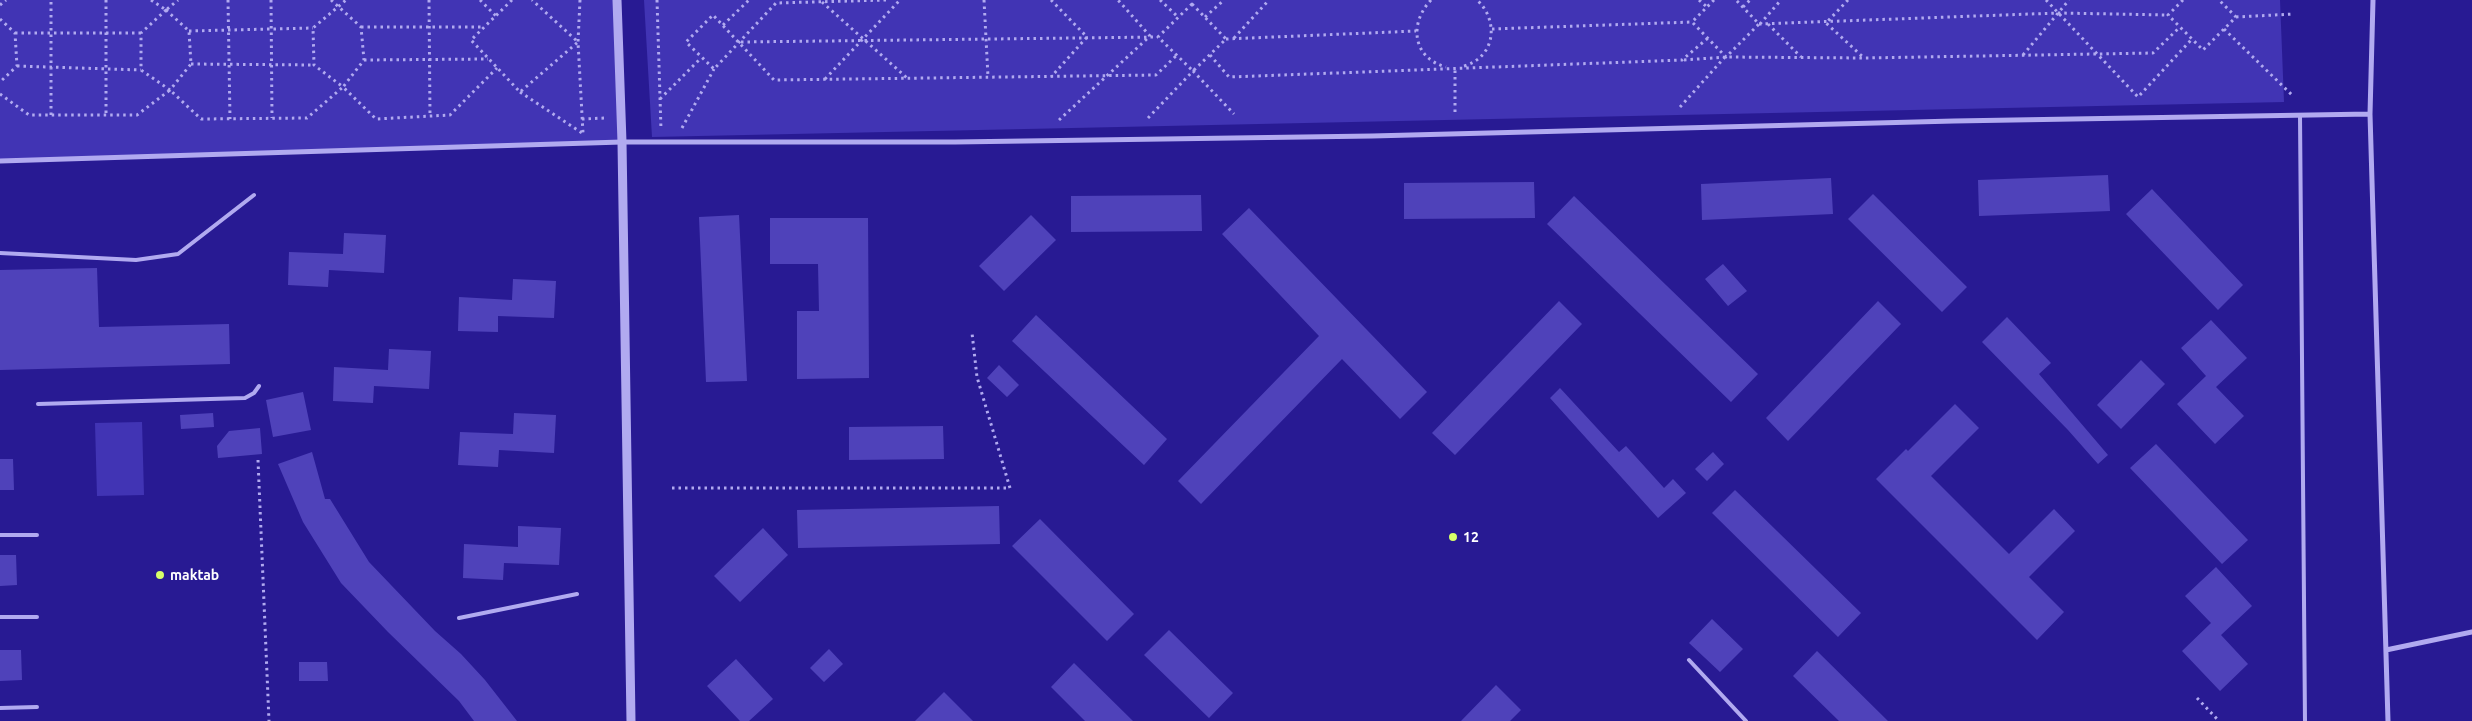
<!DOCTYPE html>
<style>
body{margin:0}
canvas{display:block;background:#281a93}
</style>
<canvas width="2472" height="721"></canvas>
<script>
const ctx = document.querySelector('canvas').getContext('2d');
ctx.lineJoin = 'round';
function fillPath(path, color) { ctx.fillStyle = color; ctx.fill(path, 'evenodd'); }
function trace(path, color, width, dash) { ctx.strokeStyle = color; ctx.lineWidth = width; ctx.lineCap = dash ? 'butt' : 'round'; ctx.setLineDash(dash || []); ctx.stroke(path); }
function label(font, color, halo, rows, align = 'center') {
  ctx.font = font + ' Ubuntu,sans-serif'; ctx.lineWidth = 4; ctx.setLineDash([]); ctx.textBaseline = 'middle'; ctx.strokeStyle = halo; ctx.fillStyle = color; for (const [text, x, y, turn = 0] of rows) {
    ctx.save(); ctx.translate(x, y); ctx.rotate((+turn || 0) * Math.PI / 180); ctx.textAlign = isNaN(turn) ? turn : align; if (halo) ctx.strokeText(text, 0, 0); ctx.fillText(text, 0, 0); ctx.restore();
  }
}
fillPath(new Path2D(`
 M0 0H617L622 142 0 161Z
 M644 0H2280L2284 102 652 137Z
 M142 422 144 495 97 496 95 423Z`), '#4134b4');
fillPath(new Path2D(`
 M2108 175 2110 211 1979 216 1978 180Z
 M1831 178 1833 214 1702 220 1701 184Z
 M1534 182 1535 218 1404 219V183Z
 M2152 189 2243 285 2218 310 2126 214Z
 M1873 194 1967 287 1942 312 1848 219Z
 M1201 195 1202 231 1071 232V196Z
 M1574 196 1758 374 1731 402 1547 224Z
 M1249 208 1427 392 1400 419 1342 359 1201 504 1178 481 1319 336 1222 234Z
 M739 215 747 381 706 382 699 217Z
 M1031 215 1056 240 1004 291 979 266Z
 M770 218H868L869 378 797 379V311H819L818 264H770Z
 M344 233 386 235 384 273 329 270 328 287 288 285 289 252 343 254Z
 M1723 264 1747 291 1728 306 1705 279Z
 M97 268 99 327 229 324 230 364 0 370V270Z
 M513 279 556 281 554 318 498 316V332L458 331 459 297 512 300Z
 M1559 301 1582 324 1455 455 1432 433Z
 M1878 301 1901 324 1788 441 1766 418Z
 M1036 315 1167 439 1144 465 1012 341Z
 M2007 317 2051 363 2039 374 2108 455 2098 464 2068 430 1982 342Z
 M2211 320 2247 358 2216 387 2244 416 2215 444 2177 404 2206 376 2181 348Z
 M389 349 431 351 429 389 374 386 373 403 333 401 334 367 388 370Z
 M2141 360 2165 384 2121 429 2097 405Z
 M999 365 1019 385 1007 397 987 378Z
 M1560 388 1619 452 1626 446 1664 488 1673 479 1686 493 1658 518 1550 398Z
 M303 392 311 430 273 437 266 400Z
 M1955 404 1979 428 1931 476 2009 554 2054 509 2075 531 2029 577 2064 612 2037 640 1876 479 1906 449 1908 451Z
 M213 413 214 427 181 429 180 415Z
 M514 413 556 415 554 453 499 450 498 467 458 465 460 432 513 434Z
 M943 426 944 459 849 460V427Z
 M260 428 262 454 218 458 217 446 229 431Z
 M2156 444 2248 540 2222 564 2130 468Z
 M312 452 325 499H330L369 562 435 631 461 654 485 680 517 721H474L459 701 388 632 341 583 303 522 278 464Z
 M1713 452 1724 464 1707 481 1695 469Z
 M0 459H13L14 490H0Z
 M1735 490 1861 613 1838 637 1712 513Z
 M999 506 1000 544 798 548 797 510Z
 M1040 519 1134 614 1107 641 1012 546Z
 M518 526 561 528 559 565 504 563 503 580 463 578 464 544 518 547Z
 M763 528 788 555 740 602 714 576Z
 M0 555H16L17 585 0 586Z
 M2216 567 2252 606 2221 635 2248 664 2220 691 2182 651 2211 623 2185 596Z
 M1712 619 1743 649 1720 672 1689 643Z
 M1169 630 1233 693 1209 718 1144 655Z
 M829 649 843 664 824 682 810 668Z
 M0 650H21L22 680 0 681Z
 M1817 651 1888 721H1839L1793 676Z
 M736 659 773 699 749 721H740L707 686Z
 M299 662H327L328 681H299Z
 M1074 663 1133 721H1085L1051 687Z
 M1496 685 1521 710 1510 721H1461Z
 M944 692 973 721H915Z`), '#4f42ba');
trace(new Path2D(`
 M106 0V115
 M151 0 166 10 178 0
 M228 0 230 119
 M271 0 272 118
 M331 0 361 27 364 60 343 87 314 65 313 28 346 0
 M429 0 430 116
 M480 0 496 16
 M512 0 471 40 520 92 578 42 532 0
 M580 0 578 42 583 133
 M657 0 661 130
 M886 0 776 3 714 69 686 42 713 15 774 80 1156 75 1177 55
 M984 0 988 77
 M1051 0 1087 37 1051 77
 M1160 0 1178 17
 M1431 0C1409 23 1412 58 1446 67
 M1699 0 1707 7
 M1714 0 1692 22 1726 57 1759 24 1736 0
 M1848 0 1826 23 1864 58
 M2046 0 2138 97 2192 39
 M2183 0 2168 15 2203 50 2236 17 2219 0
 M822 2 907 78
 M1192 4 1226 39 1193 71 1158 37Z
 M0 5 6 0
 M1743 7 1750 0
 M166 10 189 31 191 64 170 90 141 70V33Z
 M1205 17 1224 0
 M2236 17 2294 14
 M0 19 15 33 17 66 0 82
 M1759 24 2058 13 2168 15
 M1760 24 1781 0
 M1768 24 1801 57
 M723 25 749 0
 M361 27H483
 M1492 29 1692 22
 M2224 29 2292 95
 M189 31 313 28
 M15 33H141
 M1234 38 1269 0
 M1226 39 1416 31
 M741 42 1158 37
 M1210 55 1229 77 1682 60 1708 38
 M2023 55 2069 0
 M364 60 488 59
 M1684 60 1726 57 1864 58 2153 53 2180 27
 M191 64 314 65
 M17 66 141 70
 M1464 66C1496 57 1499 20 1477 0
 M825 79 900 0
 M520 92 582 133
 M0 94 29 115H137L170 90 201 119 307 118 343 87 376 119 450 115 497 68
 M660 99 701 58
 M1680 107 1725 57
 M1455 112V68
 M51 115V0
 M1148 118 1193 71 1234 114
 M582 119 606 118
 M1059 120 1150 36 1118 0
 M682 128 714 69
 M258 460 269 721
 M672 488H1010L977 377 972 333
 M2197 698 2219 721`), '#b1aaf0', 3, [2.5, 4]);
trace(new Path2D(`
 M2300 116 2305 721
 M0 253 136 260 178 254 254 195
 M38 404 245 398 254 393 259 386
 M0 535H37
 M0 617H37
 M459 618 577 594
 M1689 660 1746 721
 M0 708 37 707`), '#b1aaf0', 4);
trace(new Path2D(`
 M2373 0 2370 114 2388 721
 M0 161 622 142H955L1372 136 1954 121 2370 114
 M2386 650 2472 632`), '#b1aaf0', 5);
trace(new Path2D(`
 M617 0 622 142 631 721`), '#b1aaf0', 9);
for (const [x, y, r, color] of [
 [1453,537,5,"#d7ff69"],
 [160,575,5,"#d7ff69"]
]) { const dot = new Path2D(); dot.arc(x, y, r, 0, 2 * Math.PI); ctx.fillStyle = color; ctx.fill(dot); trace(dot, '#281a93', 2); }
label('bold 14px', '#fff', '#281a93', [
 ["12",1463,537],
 ["maktab",170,575]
], 'left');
</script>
